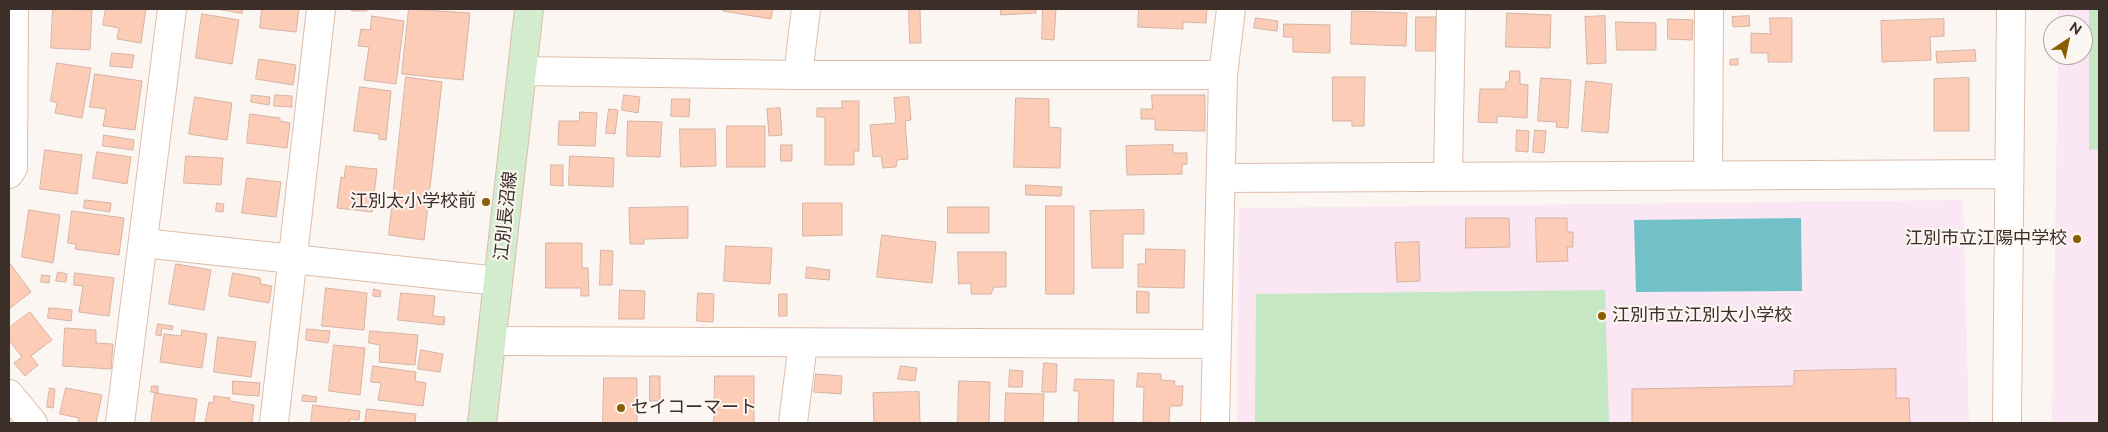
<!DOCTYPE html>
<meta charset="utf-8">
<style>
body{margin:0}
#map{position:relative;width:2108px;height:432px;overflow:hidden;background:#fcf6f2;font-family:Raleway,sans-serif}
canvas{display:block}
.frame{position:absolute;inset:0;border:10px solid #3b2f28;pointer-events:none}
.north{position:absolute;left:2043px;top:15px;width:50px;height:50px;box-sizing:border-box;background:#fcf6f2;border:1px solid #afa6a1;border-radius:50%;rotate:34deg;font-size:14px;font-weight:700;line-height:20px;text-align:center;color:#3b2f28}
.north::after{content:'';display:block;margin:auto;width:18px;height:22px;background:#895d00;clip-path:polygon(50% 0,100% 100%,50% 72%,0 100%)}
</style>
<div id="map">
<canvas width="2108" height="432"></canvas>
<div class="frame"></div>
<div class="north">N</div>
</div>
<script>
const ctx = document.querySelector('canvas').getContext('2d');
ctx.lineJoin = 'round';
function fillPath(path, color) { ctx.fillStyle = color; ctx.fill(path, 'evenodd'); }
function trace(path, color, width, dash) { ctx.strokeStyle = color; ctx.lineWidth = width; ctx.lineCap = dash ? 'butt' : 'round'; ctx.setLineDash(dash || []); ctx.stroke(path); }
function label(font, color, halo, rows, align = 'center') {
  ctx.font = font + ' Raleway,"Noto Sans JP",sans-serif'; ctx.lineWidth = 4; ctx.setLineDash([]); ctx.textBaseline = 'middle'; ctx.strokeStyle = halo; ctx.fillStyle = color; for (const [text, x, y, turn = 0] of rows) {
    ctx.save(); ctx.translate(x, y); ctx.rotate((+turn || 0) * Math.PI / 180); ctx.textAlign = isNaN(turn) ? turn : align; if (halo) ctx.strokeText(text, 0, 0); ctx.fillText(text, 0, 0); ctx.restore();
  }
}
fillPath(new Path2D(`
 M2058 9H2099V423H2052L2058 55H2083V25H2058Z
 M1963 200 1969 423H1237L1239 208Z`), '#fbe6f4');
fillPath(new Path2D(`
 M2089 9H2099V149L2089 150Z
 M1605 290 1609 423H1255L1256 294Z`), '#c5e7c3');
fillPath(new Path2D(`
 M1801 218 1802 291 1636 292 1634 220Z`), '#73c1c8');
const building = new Path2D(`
 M53 9 92 10 90 50 51 48Z
 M106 9H146L141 43 117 39 119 28 103 25Z
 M217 9H243L242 13Z
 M262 9H299L296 32 260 28Z
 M352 9H367V11H352Z
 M409 9 470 13 463 80 402 74Z
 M723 9H773L771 19 723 11Z
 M909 9H920L921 43H910Z
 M1001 9H1036V13L1001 15Z
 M1043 9H1056L1054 40 1042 39Z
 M1139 9H1207L1206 23 1183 22V29L1138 27Z
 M1352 11 1407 13 1406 46 1351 44Z
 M1507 13 1551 15 1550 48 1506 47Z
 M202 14 239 20 232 64 196 58Z
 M372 16 404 21 396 84 364 80 369 47 358 46 361 29 370 30Z
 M1605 16 1606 63 1587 64 1585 17Z
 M1749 16 1750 26 1733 27 1732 17Z
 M1416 17H1436V51H1416Z
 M1256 18 1278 21 1277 31 1254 28Z
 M1770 18H1792V62H1768V53H1751V33L1770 34Z
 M1668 19 1693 20 1692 40 1668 39Z
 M1944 19V36L1930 37 1931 60 1882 62 1881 21Z
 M1616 22 1656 23V50H1617Z
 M1284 24 1330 25V53L1293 52V37H1284Z
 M1975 50 1976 61 1937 63 1936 52Z
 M112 53 134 55 132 68 110 66Z
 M259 59 296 65 293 85 256 79Z
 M1738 59V65H1730V60Z
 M57 63 91 68 82 118 55 113 57 103 51 101Z
 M1510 71H1520V84L1528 85 1527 118 1497 116V123L1478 122 1480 89H1505L1506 82 1509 81Z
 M95 74 142 81 135 130 103 126 106 109 90 107Z
 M406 77 442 82 424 240 389 235Z
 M1333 77H1365L1364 126H1352V121H1333Z
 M1541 78 1571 80 1568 128 1556 127 1557 122 1538 121Z
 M1969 78V131H1934V79Z
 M1586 81 1612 84 1608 133 1582 131Z
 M360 87 391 91 386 140 379 139V134L354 131Z
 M252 95 270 97 269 105 251 102Z
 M275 95 292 96V107L274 106Z
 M624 95 640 97 638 113 622 110Z
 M1152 95H1205V131L1155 130V119H1141V109H1152Z
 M195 97 232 103 227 140 189 134Z
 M909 97 911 120 905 121 908 159 897 160 896 167 883 168 881 156 873 157 870 125 896 123 894 98Z
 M1016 98 1049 99V127L1061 128 1060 168 1014 167Z
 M672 99H690L689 117 671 116Z
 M842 101H859V151H854V165H825V117H817V108H842Z
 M780 108 782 135 769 136 767 109Z
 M609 109 618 110 615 134 606 133Z
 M580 112 597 113 595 146 558 145 559 121H579Z
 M250 114 280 118V121L290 123 287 148 247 143Z
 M628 121 662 122 660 157 627 156Z
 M727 126H765V167H727Z
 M680 129H715L716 166 681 167Z
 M1517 130 1529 131 1528 152 1516 151Z
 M1535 130 1546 131 1544 153 1533 152Z
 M104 135 134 140 133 150 103 146Z
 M781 145H792V161H781Z
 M1173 145V153H1187V164L1182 165V174L1127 175 1126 146Z
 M45 150 82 155 77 194 40 189Z
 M97 152 131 157 127 184 93 178Z
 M186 156 223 158 221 185 184 183Z
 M570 156 614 158 613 187 569 185Z
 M551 165H563V186L551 185Z
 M346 166 377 169 372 212 337 208 341 177 344 178Z
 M247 178 281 182 276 217 242 213Z
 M1026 185 1062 187 1061 196 1026 195Z
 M468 191 476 192 475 206 467 205Z
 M85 200 111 203 110 212 84 208Z
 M217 203 224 204 223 212 216 211Z
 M803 203H842V235L803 236Z
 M1046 206H1074V294H1046Z
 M688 207V238L644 239V244H630L629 208Z
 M948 207H989V233H948Z
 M29 210 60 215 53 263 22 257Z
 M1144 210V234H1123V268H1092L1090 211Z
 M72 211 124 218 119 255 75 249 76 244 68 243Z
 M1466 218H1509L1510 247 1466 248Z
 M1536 218H1567V232H1573V247H1567L1568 261 1537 262Z
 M882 235 936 242 932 283 877 277Z
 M1419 242 1420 281 1397 282 1395 243Z
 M546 243H582V268H588L589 296H581V288H546Z
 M726 246 772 248 770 284 724 281Z
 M1146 249 1185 250 1184 288 1138 287V264H1145Z
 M601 250 613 251 612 285H600Z
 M958 252H1006V287H994L991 294H971V283L959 284Z
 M9 262 31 292 9 309Z
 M176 264 211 270 204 310 169 304Z
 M807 267 830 270 829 280 806 278Z
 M58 272 67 274 66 282 56 281Z
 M75 273 114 278 109 316 79 312 83 286 74 285Z
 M233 273 260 278 261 284 272 286 269 303 229 296Z
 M42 275 50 276 49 283 41 282Z
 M326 288 367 293 364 330 322 326Z
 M374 289 381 291 380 297 373 296Z
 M620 290 645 291 644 319H619Z
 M1137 291 1149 292V313H1137Z
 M401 293 435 296 433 316 445 317 444 325 398 320Z
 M698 293 714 294 713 322 697 321Z
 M779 294H787V316H779Z
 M49 308 72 310 71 321 48 318Z
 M30 312 52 340 31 356 38 365 25 376 14 363 22 357 9 340V328Z
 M158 324 173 326 172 330 162 328 161 336 156 335Z
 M65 328 96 330V343L113 344 111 369 63 366Z
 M307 329 330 331 328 343 306 340Z
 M182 330 207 334 202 368 160 362 164 334 181 336Z
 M370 331 418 335 415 365 379 362 380 345 369 343Z
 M218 337 256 342 251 377 214 372Z
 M334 345 365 348 360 395 329 391Z
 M421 350 443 354 440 372 418 369Z
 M1044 363 1057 364 1056 392H1042Z
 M373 366 416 372 415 381 426 383 423 406 378 400 381 383 371 382Z
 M901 366 917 368 915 381 898 379Z
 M1896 369V398H1909L1910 423H1632V389L1794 386V371Z
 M1010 370 1023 371 1022 387H1009Z
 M1138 373 1161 374V380L1175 381 1174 386H1183L1182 406H1170L1169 423 1143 422 1144 387H1137Z
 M816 374 842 376 841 394 814 392Z
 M650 376H660V401H650Z
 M715 376H754V423H714Z
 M604 378H637V423H603Z
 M1075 379 1114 380 1113 423H1078L1079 391H1074Z
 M233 381 260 383 259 396 233 394Z
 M959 381 990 382 989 423H958Z
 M152 386H158V393L151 392Z
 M50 388 55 389 53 408 47 407Z
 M66 388 102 395 96 423H78L79 418 60 414Z
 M919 392 920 423H874L873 393Z
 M155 393 197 399 194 423H151Z
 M1006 393 1044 394 1043 423H1005Z
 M303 395 317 397 316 402 302 401Z
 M214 396 230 398V401L254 405 252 423H205L209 402 213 403Z
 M313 405 360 411 359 420 350 419 349 423H311Z
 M367 409 416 414 415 423H365Z`);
fillPath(building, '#fcccb6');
trace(building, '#d5b3a4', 1);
const street = new Path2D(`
 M522 71 798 75H1223
 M798 75 806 9
 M9 174 13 168 14 9
 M1708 176 1709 9
 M1448 177 1451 9
 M1221 178 2009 174
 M143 243 498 281
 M492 341 1217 344
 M9 394 33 423
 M120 423 172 9
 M274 423 321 9
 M793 423 803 343
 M1215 423 1223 75 1231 9
 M2007 423 2011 9`);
const secondary = new Path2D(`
 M482 423 529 9`);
trace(street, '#ddbdaa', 30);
trace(secondary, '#ddbdaa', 30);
trace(street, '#fff', 28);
trace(secondary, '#d2eccd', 28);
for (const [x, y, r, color] of [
 [486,202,5,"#895d00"],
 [2077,239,5,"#895d00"],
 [1602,316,5,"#895d00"],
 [621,408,5,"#895d00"]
]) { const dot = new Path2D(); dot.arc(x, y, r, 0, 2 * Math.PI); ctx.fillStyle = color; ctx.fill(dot); trace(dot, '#fcf6f2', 2); }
label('18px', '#3b2f28', '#fcf6f2', [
 ["江別太小学校前",476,202],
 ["江別市立江陽中学校",2067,239],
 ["江別市立江別太小学校",1612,316,"left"],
 ["セイコーマート",631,408,"left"]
], 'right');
label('18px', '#3b2f28', '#fcf6f2', [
 ["江別長沼線",506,216,-84]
]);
</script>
